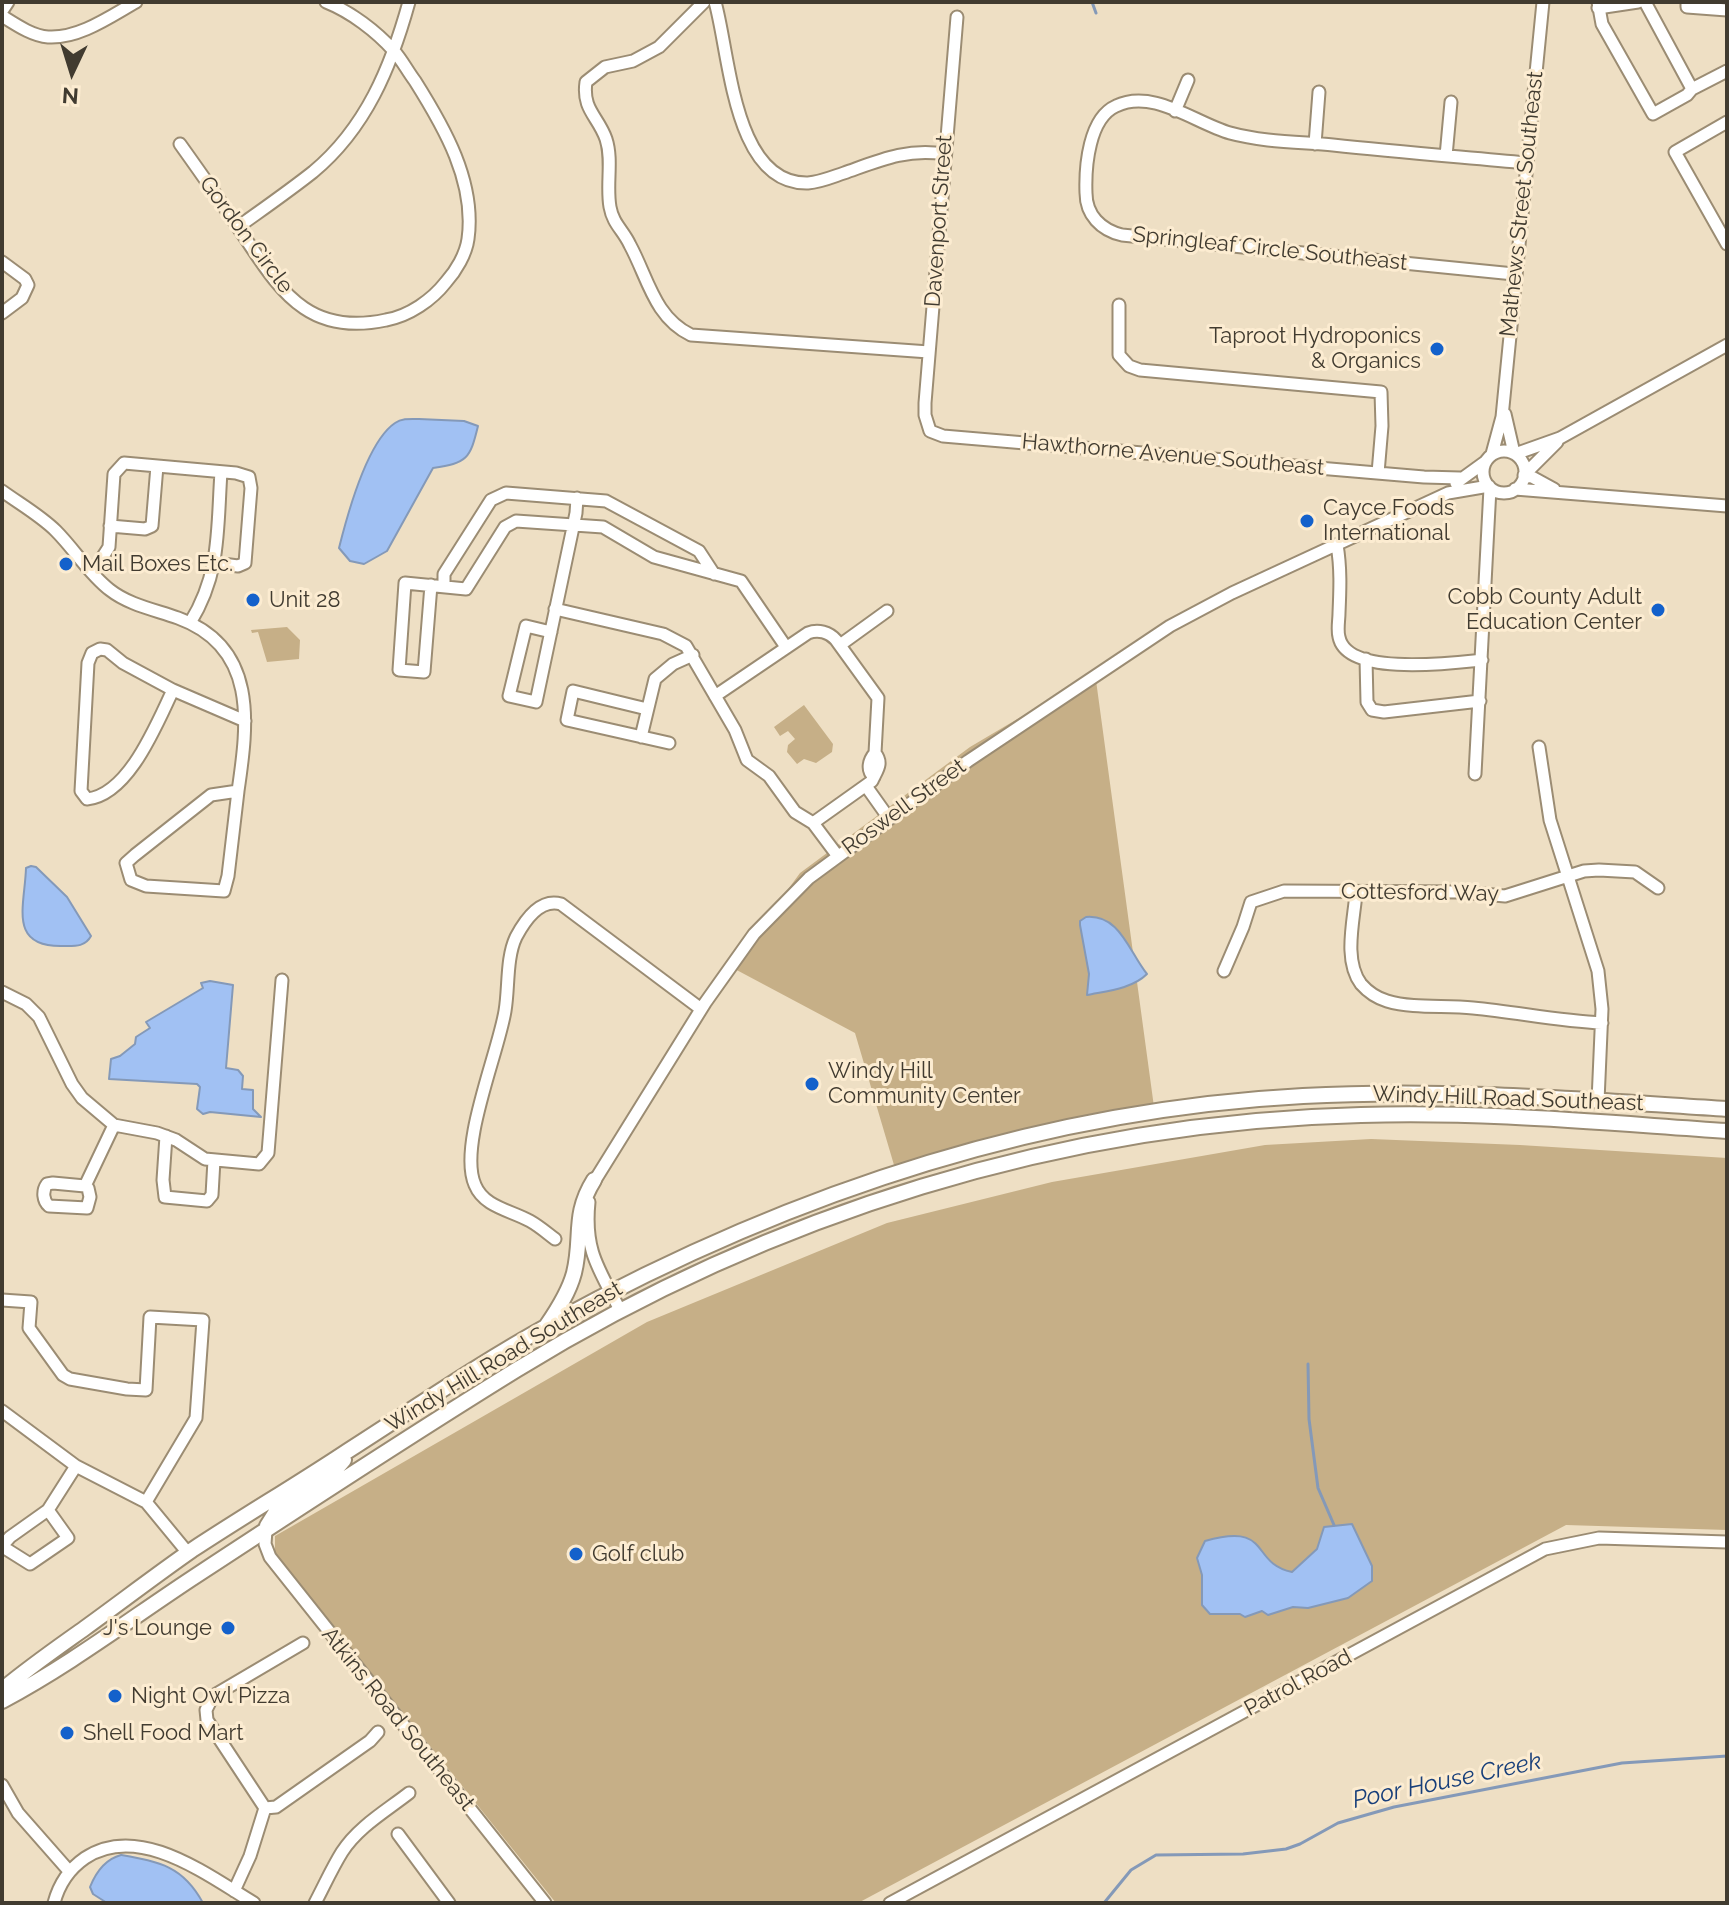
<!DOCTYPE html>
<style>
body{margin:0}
#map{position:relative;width:1729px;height:1905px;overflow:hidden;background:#eedfc4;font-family:Raleway,sans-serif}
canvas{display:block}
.frame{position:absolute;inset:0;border:4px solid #413b30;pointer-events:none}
.north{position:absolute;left:32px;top:32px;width:80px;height:80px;-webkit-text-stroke:6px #fcecd1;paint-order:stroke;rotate:184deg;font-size:22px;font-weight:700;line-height:32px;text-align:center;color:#413b30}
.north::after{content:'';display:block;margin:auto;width:28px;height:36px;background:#413b30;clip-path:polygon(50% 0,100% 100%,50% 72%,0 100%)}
</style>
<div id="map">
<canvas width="1729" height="1905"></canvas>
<div class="frame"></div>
<div class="north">N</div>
</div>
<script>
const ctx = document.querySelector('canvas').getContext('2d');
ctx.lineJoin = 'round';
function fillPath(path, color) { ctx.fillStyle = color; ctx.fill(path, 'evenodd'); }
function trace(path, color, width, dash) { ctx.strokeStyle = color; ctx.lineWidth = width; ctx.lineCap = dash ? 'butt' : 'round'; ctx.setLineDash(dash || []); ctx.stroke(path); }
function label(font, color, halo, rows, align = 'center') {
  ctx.font = font + ' Raleway,sans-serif'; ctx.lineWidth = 6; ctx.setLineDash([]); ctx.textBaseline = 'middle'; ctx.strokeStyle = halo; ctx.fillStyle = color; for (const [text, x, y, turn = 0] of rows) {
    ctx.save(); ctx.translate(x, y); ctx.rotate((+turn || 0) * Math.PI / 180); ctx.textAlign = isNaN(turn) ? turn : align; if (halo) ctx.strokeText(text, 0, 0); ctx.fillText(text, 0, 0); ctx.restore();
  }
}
fillPath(new Path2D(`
 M287 627 300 640 299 659 267 662 258 632 252 633 251 630Z
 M1095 673 1154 1107 1007 1133 894 1165 855 1033 731 967 800 873 970 747Z
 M804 705 833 744 832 752 816 763 804 759 797 764 787 752 788 745 795 739 788 731 780 736 774 727Z
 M1371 1139 1520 1145 1727 1158V1530L1566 1525 858 1903H556L275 1553V1536L647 1322 887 1223 1052 1182 1265 1145Z`), '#c6af87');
const water = new Path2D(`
 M419 419 464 421 478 426C470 459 467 463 433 468L387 551 364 564 350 561 339 548C347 516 367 442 395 423 402 418 411 419 419 419Z
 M31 866 36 867 67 897 91 936C85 947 75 946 64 946 7 948 25 905 26 868Z
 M1086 917C1120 914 1129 952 1147 974 1132 989 1106 991 1087 995L1089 974 1080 925V921Z
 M210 981 233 985 226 1068 238 1070 243 1076 242 1089 253 1090V1109L261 1117 210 1112 203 1114 197 1109 200 1087 197 1084 109 1079 111 1059 120 1056 135 1044 136 1037 150 1028 146 1022 203 988 201 983Z
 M1352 1524 1372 1566V1581L1348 1598 1308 1608 1293 1607 1268 1615 1262 1611 1245 1617 1240 1614H1210L1202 1605V1575L1197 1558 1205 1541C1273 1522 1249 1563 1292 1572L1317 1549 1324 1527Z
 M121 1855C160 1862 183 1866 203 1903H107L93 1894 90 1887C96 1872 106 1859 121 1855Z`);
fillPath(water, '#a1c1f3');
trace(water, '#8499b8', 2);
trace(new Path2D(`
 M1092 2 1096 13
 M1308 1364 1309 1419 1318 1488 1334 1525
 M1104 1903 1131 1870 1156 1855 1243 1854 1286 1849 1300 1844 1338 1823 1394 1807 1622 1763 1727 1756`), '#8499b8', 3);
const minor = new Path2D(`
 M704 2 659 47 633 61 605 67 586 82C582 110 598 116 606 139 613 160 606 185 610 207 613 224 623 230 630 245 648 278 654 317 691 335L929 352
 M715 2C730 54 733 185 808 183 821 182 832 177 844 173 878 161 906 148 944 154
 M1598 2 1602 24 1653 114 1687 95 1692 89
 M1645 2 1692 89 1727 71
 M1687 2V7L1727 10
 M1598 8 1638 2
 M2 11 8 2
 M2 16C15 24 32 36 48 37 79 39 111 16 136 2
 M957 17 925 403V415L930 431 943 436 1424 477 1460 478
 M1175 111 1188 80
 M1727 122 1675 152 1727 244
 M180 144C200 172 220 200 239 229 258 256 276 289 304 308 329 325 358 326 386 320 409 316 432 300 446 282 456 271 466 254 468 239 476 182 444 127 415 81 408 72 402 60 394 51 376 31 351 12 326 2
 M1315 144 1319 92
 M1446 156 1451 102
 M238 227C263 209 289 191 313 172 366 128 391 67 409 2
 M2 262 25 279 28 285 22 298 2 313
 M1514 274 1122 235C1101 230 1086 215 1086 193 1085 166 1089 118 1116 106 1153 88 1195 123 1230 133 1263 142 1299 142 1333 145 1397 152 1462 157 1526 163
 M1119 305V355L1129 366 1140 370 1381 392 1382 426 1378 473
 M1505 414 1514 453
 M1483 472a21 21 0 1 1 42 0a21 21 0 1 1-42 0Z
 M1492 454 1502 417 1543 2
 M1515 454 1560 438 1727 345
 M1524 475 1557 442
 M1524 476 1532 477 1554 489
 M1456 483 1485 462
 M1515 489 1727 506
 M2 491C20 504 41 516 56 531 75 550 89 574 110 590 129 605 156 610 178 618 258 647 248 723 238 791
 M110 526 145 529 152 526 157 466
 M1337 545C1341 568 1340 590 1339 613 1339 620 1337 630 1339 637 1347 677 1453 663 1482 660
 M93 572 109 547 114 474 124 463 236 473 249 477 251 488 245 563 238 566 215 563
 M431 585 424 672 399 670 405 583 466 589 505 527 516 521 603 527 654 557 741 581 786 647
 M444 586V574L491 500 506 493 606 501 699 551 714 574
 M555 609 663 634 686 646 735 730 747 760 769 776 795 812 813 823 837 855
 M190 623C221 573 217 529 221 472
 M551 632 526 626 509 696 536 702 576 513 577 498
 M840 645 887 611
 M100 649 107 650 123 663 173 690C157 723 129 795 87 799L81 791 88 663 92 653Z
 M1366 659 1367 702 1372 710 1384 712 1480 701
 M173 690 245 721
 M715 696 808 633C818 629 829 632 836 640L878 698 875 753C869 760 866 770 874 777
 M647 709 573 691 567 720 669 743
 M641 737 655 679 673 664 693 655
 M1539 747 1550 820 1598 971 1602 1009 1598 1101
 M1475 774 1490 488
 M866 786 888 817
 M238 791 228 876 224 891 146 886 131 880 126 863 135 855 211 795Z
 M813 823 872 781C876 771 884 764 875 753
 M1356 893C1354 920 1343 960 1361 984 1368 992 1377 998 1387 1001 1414 1009 1444 1005 1473 1008 1516 1012 1559 1021 1602 1023
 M1224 971 1243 927 1251 902 1284 891 1461 892 1505 896 1584 871 1599 870 1635 872 1658 888
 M2 992 26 1004 39 1017 72 1084 82 1098 114 1125 157 1133 176 1140 205 1159 259 1164 268 1153 282 980
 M166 1136 163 1180 165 1197 207 1201 212 1195 214 1160
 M53 1183 85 1186 88 1188 90 1197 87 1208 49 1206C43 1201 42 1191 47 1184Z
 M592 1185 705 1003 754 934 809 878 968 761 1170 626 1232 593 1448 493 1489 486
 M85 1186 114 1125
 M589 1202C584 1251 599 1269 620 1310
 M555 1239C547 1233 539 1226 530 1221 510 1210 484 1207 475 1185 458 1147 498 1054 505 1011 509 988 506 958 516 937 525 920 540 898 561 904L701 1009
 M2 1300 31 1302 29 1328 63 1375 70 1379 127 1389 146 1390 150 1317 203 1320 196 1418 146 1502
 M2 1411 76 1466 146 1502 188 1553
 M266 1530 265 1544 270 1557 545 1903
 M2 1546 10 1537 48 1510 76 1466
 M3 1547 30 1564 68 1538 48 1510
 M2 1785 18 1813 69 1871
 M265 1808 207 1720 206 1710 213 1696 303 1643
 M398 1834 449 1903
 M234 1891 250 1856 265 1808 276 1807 370 1741 378 1732
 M54 1903C59 1884 69 1869 85 1858 139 1822 207 1875 254 1903
 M315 1903C324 1886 332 1868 342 1852 358 1827 386 1811 409 1793
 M890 1903 1545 1549 1599 1538 1727 1542`);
const major = new Path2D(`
 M547 1325C558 1309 569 1292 574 1273 583 1237 572 1215 594 1180
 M267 1526 277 1510 331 1475 344 1460
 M2 1690C28 1668 57 1648 85 1628 121 1602 156 1575 192 1550 242 1517 293 1487 343 1454 412 1410 480 1363 551 1324 784 1196 1036 1110 1303 1096 1445 1088 1586 1100 1727 1109
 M2 1701C68 1666 129 1620 191 1579 299 1508 406 1438 516 1370 770 1214 1062 1122 1361 1115 1483 1111 1605 1123 1727 1131`);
trace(minor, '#9b8c73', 15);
trace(major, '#9b8c73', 18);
trace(minor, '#fff', 11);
trace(major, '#fff', 14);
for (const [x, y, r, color] of [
 [1437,349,8,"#1461cb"],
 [1307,521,8,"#1461cb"],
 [66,564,8,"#1461cb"],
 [253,600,8,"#1461cb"],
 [1658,610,8,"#1461cb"],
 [812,1084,8,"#1461cb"],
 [576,1554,8,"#1461cb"],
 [228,1628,8,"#1461cb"],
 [115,1696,8,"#1461cb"],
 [67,1733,8,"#1461cb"]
]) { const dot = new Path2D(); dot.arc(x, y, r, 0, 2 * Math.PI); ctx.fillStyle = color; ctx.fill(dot); trace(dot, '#fcecd1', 3); }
label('22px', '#413b30', '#fcecd1', [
 ["Mathews Street Southeast",1522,204,-84],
 ["Davenport Street",939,221,-86],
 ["Gordon Circle",246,235,53],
 ["Springleaf Circle Southeast",1270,249,6],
 ["Hawthorne Avenue Southeast",1173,455,5],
 ["Roswell Street",904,807,-36],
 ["Cottesford Way",1420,893,1],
 ["Windy Hill Road Southeast",1508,1099,2],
 ["Windy Hill Road Southeast",504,1357,-31],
 ["Patrol Road",1298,1683,-28],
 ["Atkins Road Southeast",398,1719,51]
]);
label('22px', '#413b30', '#fcecd1', [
 ["Taproot Hydroponics",1421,336,"right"],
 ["& Organics",1421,361,"right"],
 ["Cayce Foods",1323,508],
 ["International",1323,533],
 ["Mail Boxes Etc.",82,564],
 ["Cobb County Adult",1642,597,"right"],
 ["Education Center",1642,622,"right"],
 ["Unit 28",269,600],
 ["Windy Hill",828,1071],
 ["Community Center",828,1096],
 ["Golf club",592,1554],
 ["J's Lounge",212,1628,"right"],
 ["Night Owl Pizza",131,1696],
 ["Shell Food Mart",83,1733]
], 'left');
label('italic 24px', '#183f7a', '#fcecd1', [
 ["Poor House Creek",1447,1781,-12]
]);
</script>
